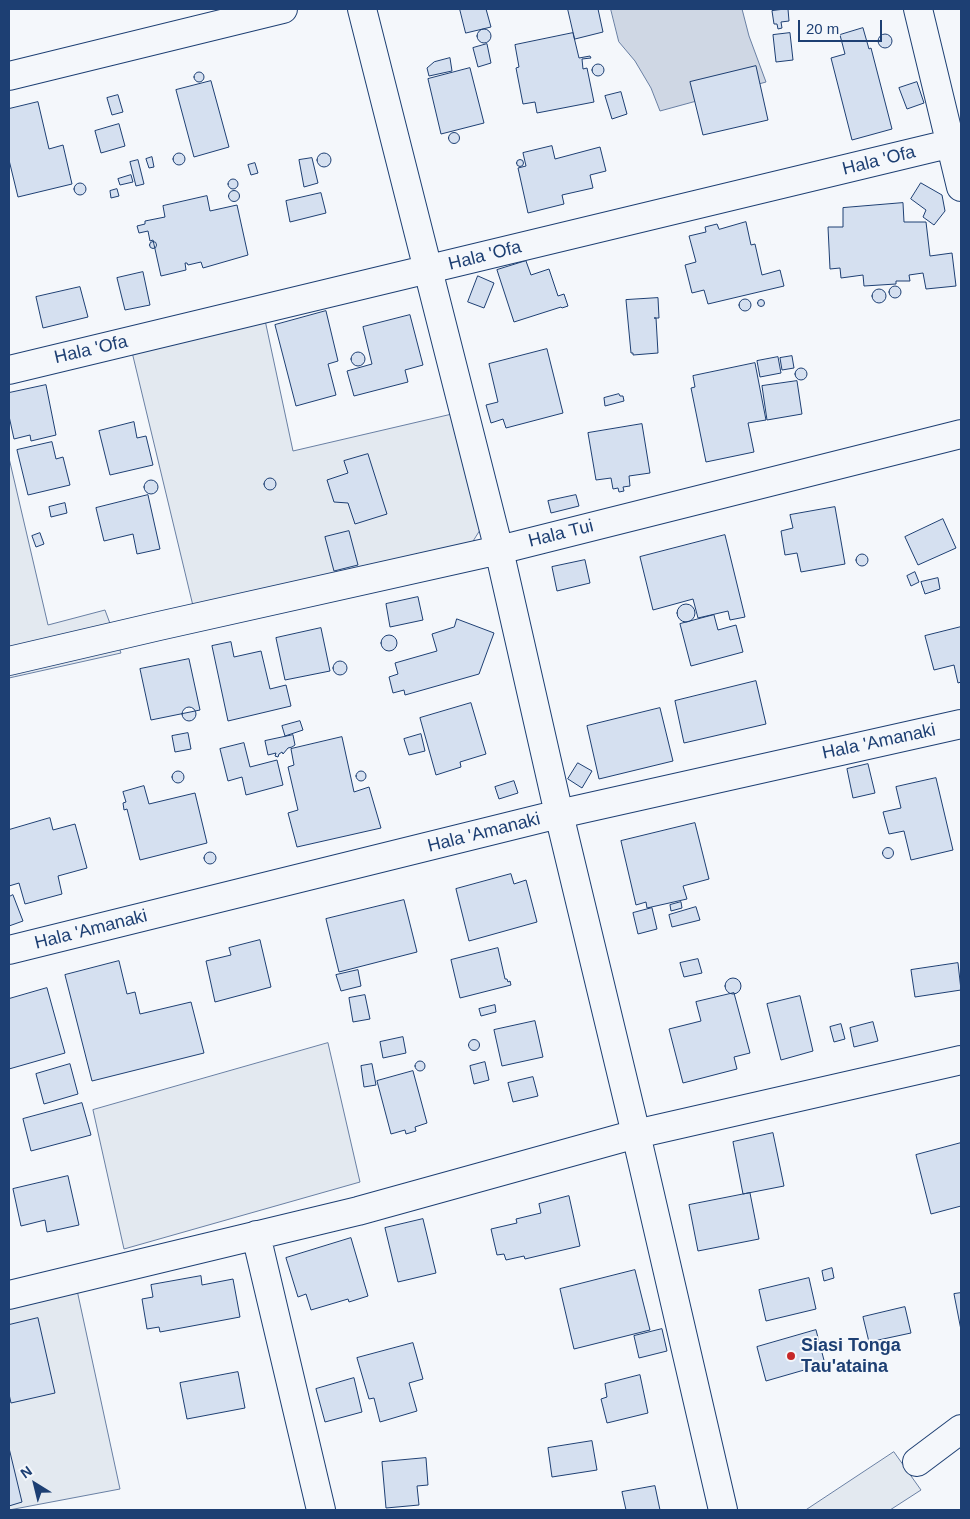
<!DOCTYPE html>
<style>
body{margin:0}
#map{position:relative;width:970px;height:1519px;overflow:hidden;background:#f4f7fb;font-family:Arial,sans-serif}
canvas{display:block}
.frame{position:absolute;inset:0;border:10px solid #1d3f73;pointer-events:none}
.north{position:absolute;left:10px;top:1459px;width:50px;height:50px;-webkit-text-stroke:4px #f4f7fb;paint-order:stroke;rotate:324deg;font-size:14px;font-weight:700;line-height:20px;text-align:center;color:#1d3f73}
.north::after{content:'';display:block;margin:auto;width:18px;height:22px;background:#1d3f73;clip-path:polygon(50% 0,100% 100%,50% 72%,0 100%)}
.scale{position:absolute;left:798px;top:20px;width:84px;height:22px;box-sizing:border-box;border:2px solid #1d3f73;border-top:0;padding-left:6px;font-size:15px;line-height:18px;white-space:nowrap;color:#1d3f73;-webkit-text-stroke:4px #f4f7fb;paint-order:stroke}
</style>
<div id="map">
<canvas width="970" height="1519"></canvas>
<div class="frame"></div>
<div class="north">N</div>
<div class="scale">20 m</div>
</div>
<script>
const ctx = document.querySelector('canvas').getContext('2d');
ctx.lineJoin = 'round';
function fillPath(path, color) { ctx.fillStyle = color; ctx.fill(path, 'evenodd'); }
function trace(path, color, width, dash) { ctx.strokeStyle = color; ctx.lineWidth = width; ctx.lineCap = dash ? 'butt' : 'round'; ctx.setLineDash(dash || []); ctx.stroke(path); }
function label(font, color, halo, rows, align = 'center') {
  ctx.font = font + ' Arial,sans-serif'; ctx.lineWidth = 4; ctx.setLineDash([]); ctx.textBaseline = 'middle'; ctx.strokeStyle = halo; ctx.fillStyle = color; for (const [text, x, y, turn = 0] of rows) {
    ctx.save(); ctx.translate(x, y); ctx.rotate((+turn || 0) * Math.PI / 180); ctx.textAlign = isNaN(turn) ? turn : align; if (halo) ctx.strokeText(text, 0, 0); ctx.fillText(text, 0, 0); ctx.restore();
  }
}
const green = new Path2D(`
 M265 320 293 451 452 414 480 530 470 546 194 610 132 352Z
 M9 458 48 625 105 610 121 653 9 678Z
 M328 1043 360 1182 124 1249 93 1110Z
 M77 1290 120 1489 9 1510V1307Z
 M894 1452 921 1490 890 1510H806Z`);
fillPath(green, '#e3e9f0');
trace(green, '#687fa3', 1);
const water = new Path2D(`
 M611 9H742L749 36 766 82 660 111 651 88 635 61 619 42Z`);
fillPath(water, '#cfd7e4');
trace(water, '#687fa3', 1);
const building = new Path2D(`
 M460 9H486L491 27 466 33Z
 M568 9H598L603 32 575 39Z
 M788 9 789 21 781 22 782 28 778 29 777 24H774L772 11Z
 M863 28 869 49 871 48 892 129 852 140 831 58 845 54 840 35Z
 M477 36a7 7 0 1 1 14 0a7 7 0 1 1-14 0Z
 M573 33 579 58 590 56 591 58 582 59 583 69 587 68 594 102 537 113 535 102 523 104 516 68 519 67 515 45Z
 M790 33 793 60 776 62 773 35Z
 M878 41a7 7 0 1 1 14 0a7 7 0 1 1-14 0Z
 M487 44 491 63 478 67 473 48Z
 M450 58 452 71 429 76 427 68 434 62Z
 M592 70a6 6 0 1 1 12 0a6 6 0 1 1-12 0Z
 M756 66 768 120 703 135 690 82Z
 M470 68 484 123 441 134 428 79Z
 M194 77a5 5 0 1 1 10 0a5 5 0 1 1-10 0Z
 M211 81 229 147 194 157 176 90Z
 M917 82 924 103 907 109 899 88Z
 M621 92 627 114 612 119 605 96Z
 M118 95 123 112 112 115 107 98Z
 M38 102 49 149 63 145 72 184 18 197 9 160V109Z
 M119 124 125 146 101 153 95 131Z
 M448.5 138a5.5 5.5 0 1 1 11 0a5.5 5.5 0 1 1-11 0Z
 M552 146 555 159 600 147 606 171 590 175 593 188 562 195 564 204 528 213 518 168 526 166 523 153Z
 M173 159a6 6 0 1 1 12 0a6 6 0 1 1-12 0Z
 M317 160a7 7 0 1 1 14 0a7 7 0 1 1-14 0Z
 M152 157 154 167 149 168 146 159Z
 M312 158 318 183 304 187 299 160Z
 M516.5 163a3.5 3.5 0 1 1 7 0a3.5 3.5 0 1 1-7 0Z
 M138 160 144 184 136 186 130 162Z
 M255 163 258 173 251 175 248 165Z
 M131 175 133 182 120 185 118 179Z
 M228 184a5 5 0 1 1 10 0a5 5 0 1 1-10 0Z
 M74 189a6 6 0 1 1 12 0a6 6 0 1 1-12 0Z
 M921 183 942 195 945 211 934 225 923 217 926 210 911 199Z
 M117 189 119 196 111 198 110 191Z
 M228.5 196a5.5 5.5 0 1 1 11 0a5.5 5.5 0 1 1-11 0Z
 M321 193 326 213 290 222 286 201Z
 M207 196 210 211 237 205 248 255 203 268 201 262 188 265 187 263H185L186 270 161 276 153 240 150 241 148 231 139 233 137 226 145 224V221L165 217 163 206Z
 M903 203 904 222H926L930 256 952 253 956 286 926 289 923 273 909 275 910 281H896V284L864 286 863 275 841 278 840 268 830 269 828 227H843V208Z
 M746 222 751 245 755 244 762 275 780 270 784 286 708 304 704 290 692 293 685 265 696 262 689 236 706 232 705 227 717 224 719 229Z
 M149.5 245a3.5 3.5 0 1 1 7 0a3.5 3.5 0 1 1-7 0Z
 M526 261 531 275 549 269 558 296 564 294 568 306 562 308 561 307 514 322 497 270Z
 M143 272 150 305 125 310 117 278Z
 M478 276 494 283 484 308 468 302Z
 M889 292a6 6 0 1 1 12 0a6 6 0 1 1-12 0Z
 M80 287 88 317 43 328 36 297Z
 M872 296a7 7 0 1 1 14 0a7 7 0 1 1-14 0Z
 M658 298 659 318H654H656L658 353 633 355V353H631L626 300Z
 M739 305a6 6 0 1 1 12 0a6 6 0 1 1-12 0Z
 M757.5 303a3.5 3.5 0 1 1 7 0a3.5 3.5 0 1 1-7 0Z
 M326 311 338 361 328 364 336 395 296 406 275 325Z
 M410 315 423 365 405 370 408 382 354 396 347 371 372 364 363 327Z
 M547 349 563 413 506 428 503 419 491 423 486 405 498 402 489 364Z
 M351 359a7 7 0 1 1 14 0a7 7 0 1 1-14 0Z
 M792 356 794 368 782 370 780 358Z
 M778 357 781 373 760 377 757 361Z
 M755 363 766 420 748 423 754 452 706 462 691 388 695 387 693 376Z
 M795 374a6 6 0 1 1 12 0a6 6 0 1 1-12 0Z
 M797 381 802 414 767 420 762 386Z
 M46 385 56 435 31 441 30 435 14 439 9 416V393Z
 M619 394 620 396H623L624 401 605 406 604 398Z
 M134 422 137 438 146 436 153 465 110 475 99 431Z
 M642 424 650 473 629 476 630 486 623 487 624 491 619 492 618 488 613 489 611 478 596 480 588 433Z
 M52 442 56 459 63 457 70 485 28 495 17 450Z
 M368 454 387 514 355 524 348 503 334 502 327 480 348 473 344 461Z
 M264 484a6 6 0 1 1 12 0a6 6 0 1 1-12 0Z
 M144 487a7 7 0 1 1 14 0a7 7 0 1 1-14 0Z
 M148 495 160 549 137 554 133 534 104 541 96 508Z
 M576 495 579 506 551 513 548 501Z
 M65 503 67 513 51 517 49 507Z
 M835 507 845 564 801 572 797 553 785 555 781 531 793 528 790 515Z
 M943 519 956 548 918 565 905 537Z
 M349 531 358 565 334 571 325 537Z
 M40 533 44 544 36 547 32 536Z
 M725 535 745 617 730 620 728 611 698 618 693 599 653 610 640 557Z
 M856 560a6 6 0 1 1 12 0a6 6 0 1 1-12 0Z
 M585 560 590 583 557 591 552 567Z
 M915 572 919 582 911 586 907 576Z
 M938 578 940 589 925 594 921 582Z
 M418 597 423 620 390 627 386 604Z
 M677 613a9 9 0 1 1 18 0a9 9 0 1 1-18 0Z
 M714 615 718 630 736 625 743 652 691 666 680 624Z
 M457 619 494 633 479 674 405 695 404 690 393 693 389 677 398 674 395 663 437 651 432 634 454 627Z
 M961 627V682L958 683 954 665 934 670 925 636Z
 M321 628 330 671 285 680 276 638Z
 M381 643a8 8 0 1 1 16 0a8 8 0 1 1-16 0Z
 M231 642 234 657 261 651 270 689 286 685 291 706 228 721 212 646Z
 M189 659 200 710 151 720 140 669Z
 M333 668a7 7 0 1 1 14 0a7 7 0 1 1-14 0Z
 M756 681 766 724 684 743 675 701Z
 M471 703 486 754 460 762 461 767 436 775 420 718Z
 M182 714a7 7 0 1 1 14 0a7 7 0 1 1-14 0Z
 M660 708 673 761 599 779 587 726Z
 M300 721 303 730 285 736 282 726Z
 M188 733 191 749 175 752 172 736Z
 M421 734 425 751 409 755 404 739Z
 M293 735 295 745 292 747 288 748 283 754 282 752 279 754 278 757 275 756 276 753 268 755 265 741Z
 M342 737 354 792 369 787 381 828 297 847 288 813 298 810 288 767 294 765 291 749Z
 M244 743 250 767 277 760 283 785 246 795 242 777 228 781 220 749Z
 M578 763 592 771 582 788 568 779Z
 M868 764 875 793 853 798 847 769Z
 M172 777a6 6 0 1 1 12 0a6 6 0 1 1-12 0Z
 M356 776a5 5 0 1 1 10 0a5 5 0 1 1-10 0Z
 M936 778 953 850 911 860 904 831 889 834 883 812 901 808 896 787Z
 M514 781 518 793 499 799 495 787Z
 M144 786 149 804 195 793 207 843 140 860 127 809 124 810 123 803 126 802 123 792Z
 M50 818 53 830 75 824 87 868 58 876 62 894 25 904 19 883 9 886V830Z
 M695 823 709 879 683 886 687 899 647 908 646 902 636 905 621 841Z
 M882.5 853a5.5 5.5 0 1 1 11 0a5.5 5.5 0 1 1-11 0Z
 M204 858a6 6 0 1 1 12 0a6 6 0 1 1-12 0Z
 M511 874 514 884 526 880 537 922 469 941 456 889Z
 M13 895 23 921 9 926V897Z
 M404 900 417 952 339 972 326 919Z
 M681 902 682 908 671 911 670 905Z
 M696 907 700 920 672 927 669 915Z
 M652 908 657 929 638 934 633 913Z
 M260 940 271 987 215 1002 206 961 231 955 229 948Z
 M498 948 505 979H507L508 982 510 981 511 985 460 998 451 960Z
 M698 959 702 973 684 977 680 963Z
 M119 961 127 994 135 992 140 1014 191 1002 204 1053 92 1081 65 975Z
 M958 963 961 990 915 997 911 970Z
 M358 970 361 986 341 991 336 975Z
 M725 986a8 8 0 1 1 16 0a8 8 0 1 1-16 0Z
 M47 988 65 1053 9 1069V999Z
 M734 993 750 1053 734 1057 737 1069 683 1083 669 1029 701 1021 696 1002Z
 M365 995 370 1019 353 1022 349 998Z
 M800 996 813 1051 781 1060 767 1004Z
 M495 1005 496 1012 481 1016 479 1009Z
 M535 1021 543 1057 502 1066 494 1030Z
 M873 1022 878 1041 854 1047 850 1028Z
 M841 1024 845 1039 834 1042 830 1027Z
 M403 1037 406 1053 383 1058 380 1042Z
 M468.5 1045a5.5 5.5 0 1 1 11 0a5.5 5.5 0 1 1-11 0Z
 M415 1066a5 5 0 1 1 10 0a5 5 0 1 1-10 0Z
 M485 1062 489 1080 474 1084 470 1066Z
 M70 1064 78 1094 44 1104 36 1074Z
 M372 1064 376 1085 364 1087 361 1066Z
 M413 1071 427 1123 415 1127 416 1131 406 1134 405 1130 391 1134 377 1081Z
 M533 1077 538 1096 513 1102 508 1083Z
 M82 1103 91 1135 31 1151 23 1119Z
 M773 1133 784 1186 743 1194 733 1142Z
 M961 1143V1206L931 1214 916 1155Z
 M68 1176 79 1225 47 1232 45 1220 21 1226 13 1189Z
 M750 1193 759 1239 698 1251 689 1205Z
 M569 1196 580 1246 525 1259 524 1256 506 1260 504 1254 497 1255 491 1229 517 1223 516 1219 541 1213 539 1204Z
 M423 1219 436 1273 398 1282 385 1228Z
 M351 1238 368 1296 349 1302 348 1299 311 1310 306 1294 298 1297 286 1258Z
 M832 1268 834 1278 824 1281 822 1271Z
 M635 1270 650 1330 574 1349 560 1289Z
 M201 1276 202 1285 233 1279 240 1317 160 1332 159 1327 147 1329 142 1299 153 1297 151 1285Z
 M809 1278 816 1309 766 1321 759 1290Z
 M961 1293V1330L954 1294Z
 M905 1307 911 1333 869 1342 863 1317Z
 M38 1318 55 1393 11 1403 9 1394V1325Z
 M662 1329 667 1351 639 1358 634 1336Z
 M816 1330 825 1364 766 1381 757 1347Z
 M413 1343 423 1379 409 1383 417 1411 380 1422 374 1398 369 1399 357 1358Z
 M238 1372 245 1408 187 1419 180 1383Z
 M640 1375 648 1413 607 1423 601 1399 607 1397 605 1384Z
 M354 1378 362 1412 325 1422 316 1389Z
 M592 1441 597 1470 552 1477 548 1448Z
 M9 1448 22 1502 9 1506Z
 M426 1458 428 1485 417 1486 419 1505 386 1508 382 1462Z
 M655 1486 660 1510H626L622 1492Z`);
fillPath(building, '#d5e0f0');
trace(building, '#1d3f73', 1);
const minor = new Path2D(`
 M362 9 499 550 559 814 636 1134 723 1510
 M918 9 961 187
 M9 76 283 9
 M9 370 961 141
 M9 661 159 626 499 550 961 434
 M9 950 559 814 961 724
 M256 1235 321 1510
 M9 1295 358 1211 636 1134 961 1060
 M917 1462 961 1429`);
trace(minor, '#1d3f73', 30);
trace(minor, '#f4f7fb', 28);
for (const [x, y, r, color] of [
 [791,1356,5,"#c62828"]
]) { const dot = new Path2D(); dot.arc(x, y, r, 0, 2 * Math.PI); ctx.fillStyle = color; ctx.fill(dot); trace(dot, '#f4f7fb', 2); }
label('18px', '#1d3f73', '#f4f7fb', [
 ["Hala 'Ofa",879,161,-14],
 ["Hala 'Ofa",485,256,-14],
 ["Hala 'Ofa",91,350,-13],
 ["Hala Tui",561,534,-14],
 ["Hala 'Amanaki",879,742,-12],
 ["Hala 'Amanaki",484,833,-14],
 ["Hala 'Amanaki",91,930,-14]
]);
label('bold 18px', '#1d3f73', '#f4f7fb', [
 ["Siasi Tonga",801,1346],
 ["Tau'ataina",801,1367]
], 'left');
</script>
